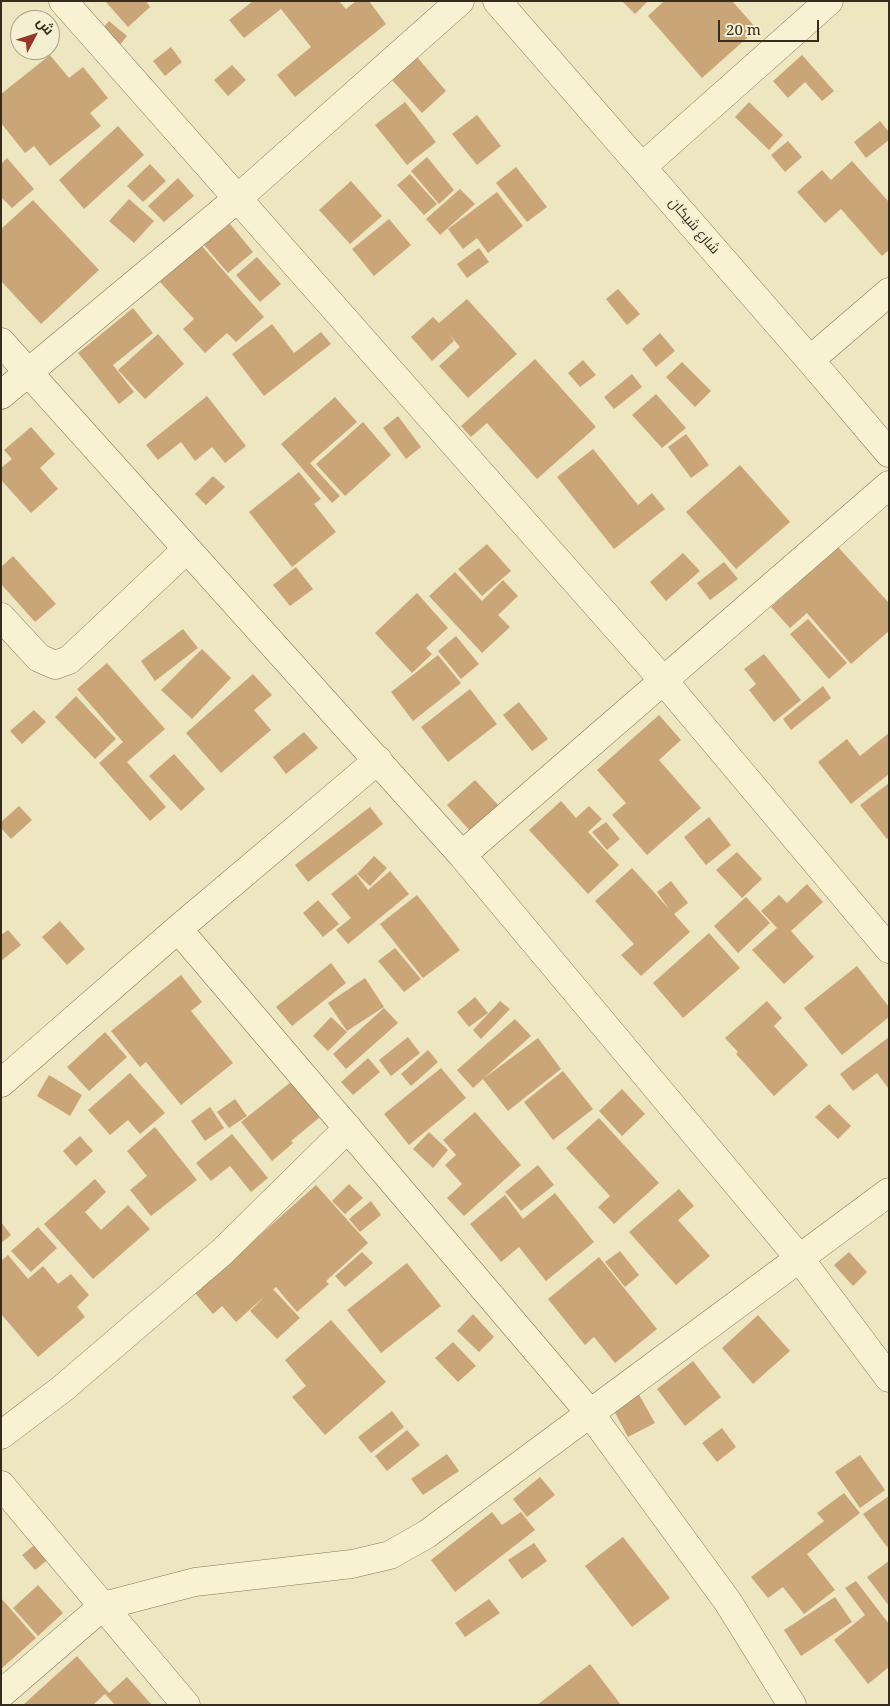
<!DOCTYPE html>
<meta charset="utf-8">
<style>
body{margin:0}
#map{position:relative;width:890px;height:1706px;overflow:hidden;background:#ede6c1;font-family:"Noto Serif",Cairo,serif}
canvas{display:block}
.frame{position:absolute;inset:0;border:2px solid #352c1d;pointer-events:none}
.north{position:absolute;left:10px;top:10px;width:50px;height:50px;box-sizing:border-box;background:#f4efd0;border:1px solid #a8a188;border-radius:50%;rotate:50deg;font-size:14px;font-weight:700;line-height:20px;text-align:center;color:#352c1d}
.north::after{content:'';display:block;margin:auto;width:18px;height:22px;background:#93372a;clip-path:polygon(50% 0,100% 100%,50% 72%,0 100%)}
.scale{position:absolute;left:718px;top:20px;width:101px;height:22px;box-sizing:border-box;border:2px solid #352c1d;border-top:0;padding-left:6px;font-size:15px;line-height:18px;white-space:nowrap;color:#352c1d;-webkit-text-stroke:4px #f4efd0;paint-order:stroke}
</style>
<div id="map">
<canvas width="890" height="1706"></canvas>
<div class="frame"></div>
<div class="north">ش</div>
<div class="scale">20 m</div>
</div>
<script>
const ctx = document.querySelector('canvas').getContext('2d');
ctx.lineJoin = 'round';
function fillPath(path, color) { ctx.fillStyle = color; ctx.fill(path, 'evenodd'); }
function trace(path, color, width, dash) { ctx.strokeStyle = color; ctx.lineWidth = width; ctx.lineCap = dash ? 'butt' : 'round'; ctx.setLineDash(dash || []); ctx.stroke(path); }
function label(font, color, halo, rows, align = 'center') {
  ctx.font = font + ' "Noto Serif",Cairo,serif'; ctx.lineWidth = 4; ctx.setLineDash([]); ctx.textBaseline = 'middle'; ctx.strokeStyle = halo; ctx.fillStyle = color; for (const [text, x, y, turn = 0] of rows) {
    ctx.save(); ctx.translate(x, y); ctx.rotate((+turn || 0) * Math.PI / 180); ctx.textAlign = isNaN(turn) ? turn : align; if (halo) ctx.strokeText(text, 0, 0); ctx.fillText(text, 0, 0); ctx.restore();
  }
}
fillPath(new Path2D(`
 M105 1H146L150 7 128 27Z
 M253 1H339L346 9 356 1H369L386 24 295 97 277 75 311 47 281 9 244 38 229 20Z
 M622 1H648L635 14Z
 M664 1H732L757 29 702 78 648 16Z
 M109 21 127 36 119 46 101 30Z
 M171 47 182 62 165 76 153 61Z
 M50 55 69 78 83 67 108 98 90 113 101 126 50 166 34 146 25 153 1 123V94Z
 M802 55 834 91 822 101 805 82 788 98 773 81Z
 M417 57 446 91 422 113 392 80Z
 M232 65 246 80 228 96 214 80Z
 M405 102 436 142 407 165 375 125Z
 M749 102 783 135 769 150 735 117Z
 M477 115 501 146 477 165 452 134Z
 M880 121 889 132V140L866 158 854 142Z
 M118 126 144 155 84 209 59 180Z
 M788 141 802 157 785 172 771 155Z
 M427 157 454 190 439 204 411 171Z
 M7 158 34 189 12 208 1 197V164Z
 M852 161 889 202V250L882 256 841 209 825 223 797 192 822 170 831 180Z
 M150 164 166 181 143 202 127 186Z
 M516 167 547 207 527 222 496 183Z
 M410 174 437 204 424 215 397 185Z
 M178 178 194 196 164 222 148 206Z
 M351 181 382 216 350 244 319 210Z
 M460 189 475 204 440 235 426 219Z
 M497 192 523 226 488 253 477 238 463 249 448 229Z
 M129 199 154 221 134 243 109 221Z
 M33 200 99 270 41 324 1 281V229Z
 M389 219 411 245 374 276 352 249Z
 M230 224 253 252 228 273 204 245Z
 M201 245 264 317 236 342 227 333 205 353 183 329 194 319 160 282Z
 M479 248 489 262 467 278 457 264Z
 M257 257 281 284 260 302 236 275Z
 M618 289 640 314 627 325 606 299Z
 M467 299 517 354 468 398 439 366 460 347 448 333 454 341 432 361 411 337 433 317 439 323Z
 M133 308 153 333 113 365 134 392 119 404 78 353Z
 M272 324 294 353 321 332 331 344 264 396 232 354Z
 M660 333 675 351 656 367 642 349Z
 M158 334 184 364 145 399 118 370Z
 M535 359 596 427 537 479 487 423 471 437 461 426Z
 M583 360 596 375 580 387 568 373Z
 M682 362 711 391 695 407 666 377Z
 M632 374 642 387 614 409 604 397Z
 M656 394 686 428 662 448 632 415Z
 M207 396 246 446 225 463 212 447 195 461 181 442 158 460 146 445Z
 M335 397 357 422 310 463 340 496 332 503 281 444Z
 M398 416 421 447 406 459 383 428Z
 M363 422 391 455 345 496 316 464Z
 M31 427 55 454 40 468 58 489 31 513 1 480V468L12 459 4 450Z
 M686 434 709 465 691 478 668 447Z
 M593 449 638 505 652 493 665 509 614 549 557 477Z
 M740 465 790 522 736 569 686 512Z
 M299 472 321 499 314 504 336 532 292 567 249 512Z
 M213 476 225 487 206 505 195 494Z
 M487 544 511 571 482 596 458 569Z
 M838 547 889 603V631L851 664 807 613 790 628 771 607Z
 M683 553 700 571 666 601 650 582Z
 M13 556 56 604 35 622 1 584V567Z
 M724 562 738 579 710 600 697 583Z
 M296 567 313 589 290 606 273 585Z
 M455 572 482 601 503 580 518 596 498 615 510 627 482 653 429 596Z
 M417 593 448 628 426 648 432 654 412 673 375 633Z
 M808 619 847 663 829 679 790 634Z
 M183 629 198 648 155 681 141 661Z
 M456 636 479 664 461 679 438 651Z
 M202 649 231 678 192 719 161 690Z
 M764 654 801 700 774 722 749 690 756 684 744 669Z
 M438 655 461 683 413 721 391 692Z
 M107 663 165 729 127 762 166 807 150 821 99 763 123 742 77 689Z
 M253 674 272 695 254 710 271 730 221 773 186 733Z
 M823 686 831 698 791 730 783 719Z
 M470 689 497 724 448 762 421 727Z
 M76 696 116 739 95 759 55 717Z
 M519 702 548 739 532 751 503 715Z
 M34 710 46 722 22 744 10 731Z
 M659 715 681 740 659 760 701 808 647 855 612 815 626 803 597 770Z
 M304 732 318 748 286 774 273 757Z
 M889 733V774L851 804 818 762 847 739 860 756Z
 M174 754 205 789 181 811 149 776Z
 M475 780 499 806 470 831 447 805Z
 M889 783V837L887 839 860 805Z
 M561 801 576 818 589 806 602 819 588 832 619 865 588 894 529 830Z
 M19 806 32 820 11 839 1 828V822Z
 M370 807 383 824 308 882 295 865Z
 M709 817 731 845 706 865 684 837Z
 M606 822 620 839 607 850 592 832Z
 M737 852 762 879 742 898 716 870Z
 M374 856 387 868 370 886 357 874Z
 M632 868 669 909 657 892 671 881 688 903 674 914 690 932 641 976 621 955 634 944 595 901Z
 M390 871 409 894 348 944 336 930 351 918 331 894 356 874 368 890Z
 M807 884 823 902 791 931 814 957 784 984 752 950 777 928 761 911 779 895 787 903Z
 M417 895 460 950 423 978 380 924Z
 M746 897 770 923 738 953 714 926Z
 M318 900 339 924 323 937 303 913Z
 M60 921 85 949 67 965 42 937Z
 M8 930 21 945 1 961V935Z
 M709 933 740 968 683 1018 653 983Z
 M395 948 421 979 404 992 378 961Z
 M331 963 346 983 292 1026 276 1007Z
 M857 966 889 1007V1017L842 1055 804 1008Z
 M181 975 202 1002 191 1011 233 1063 181 1105 146 1062 140 1067 111 1031Z
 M365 978 384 1007 347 1031 328 1003Z
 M475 997 488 1013 469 1027 457 1012Z
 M500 1001 510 1009 481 1039 473 1030Z
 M767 1001 782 1018 774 1026 808 1065 774 1096 736 1054 738 1052 725 1038Z
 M384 1008 398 1023 346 1069 333 1054Z
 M331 1017 347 1032 328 1051 313 1036Z
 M515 1019 531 1036 473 1088 457 1070Z
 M105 1032 127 1057 89 1091 67 1067Z
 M408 1037 420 1053 391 1076 379 1060Z
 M889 1037V1089L877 1073 853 1091 840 1074Z
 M538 1038 561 1069 508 1111 483 1079Z
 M428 1050 438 1062 411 1086 401 1074Z
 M368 1058 380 1072 353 1095 341 1082Z
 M441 1068 466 1098 409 1145 384 1114Z
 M563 1071 593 1109 553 1140 524 1102Z
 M130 1073 165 1113 140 1134 128 1120 110 1135 88 1110Z
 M49 1075 82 1095 70 1116 37 1096Z
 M296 1078 325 1113 291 1141 293 1143 272 1161 241 1122Z
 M622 1089 645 1114 622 1136 599 1111Z
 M235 1099 247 1116 229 1128 217 1112Z
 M829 1104 851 1126 838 1139 815 1117Z
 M210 1107 224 1128 205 1141 191 1121Z
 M475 1112 521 1165 464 1216 447 1198 462 1184 445 1165 456 1155 443 1140Z
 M599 1118 659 1183 614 1224 598 1207 610 1196 566 1148Z
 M155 1127 197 1180 151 1216 130 1190 147 1176 127 1151Z
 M429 1132 448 1150 433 1168 413 1149Z
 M232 1134 268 1178 251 1192 230 1166 211 1181 196 1163Z
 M80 1136 93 1151 76 1166 63 1151Z
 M538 1165 554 1185 521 1211 505 1192Z
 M95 1179 106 1192 85 1212 101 1230 128 1205 150 1229 93 1279 44 1224Z
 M349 1184 363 1198 345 1214 332 1201Z
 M316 1185 368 1243 326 1281 329 1284 297 1312 276 1287 273 1289 300 1318 277 1339 250 1311 266 1295 236 1322 222 1306 213 1314 195 1293Z
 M679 1189 694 1206 678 1220 710 1256 676 1285 629 1232Z
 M555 1193 594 1242 546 1281 519 1247 501 1262 470 1224 505 1195 523 1219Z
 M371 1201 381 1215 360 1232 349 1219Z
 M1 1222 11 1235 1 1243Z
 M38 1227 57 1248 31 1272 11 1251Z
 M620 1251 639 1275 625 1287 605 1262Z
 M362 1252 373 1263 345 1287 335 1276Z
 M849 1252 867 1272 853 1286 834 1265Z
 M8 1255 28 1279 43 1266 58 1284 71 1274 89 1295 77 1307 85 1317 38 1357 1 1314V1261Z
 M599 1257 657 1329 615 1363 594 1337 585 1345 548 1299Z
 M407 1263 441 1306 381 1353 347 1310Z
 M473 1314 494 1337 479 1352 457 1331Z
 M758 1315 790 1351 753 1384 722 1348Z
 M331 1320 386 1382 325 1435 292 1397 306 1386 285 1360Z
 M453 1342 476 1366 458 1382 435 1358Z
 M693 1361 721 1397 685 1426 657 1389Z
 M638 1393 655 1423 628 1437 612 1407Z
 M392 1411 404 1427 371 1453 358 1437Z
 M722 1428 736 1447 717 1462 702 1443Z
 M407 1430 420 1445 387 1471 375 1456Z
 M447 1454 459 1471 423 1495 411 1479Z
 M860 1455 885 1490 860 1508 835 1472Z
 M540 1477 555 1495 527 1517 513 1499Z
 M844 1493 860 1513 807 1554 835 1590 804 1614 783 1587 768 1598 751 1577 824 1521 817 1513Z
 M889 1496V1545L887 1547 863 1514Z
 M492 1512 502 1525 521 1512 535 1530 455 1592 431 1560Z
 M47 1535 60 1550 35 1570 22 1555Z
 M623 1537 670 1598 632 1627 585 1566Z
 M534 1543 547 1561 522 1579 508 1560Z
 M889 1561V1606L867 1577Z
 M856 1581 889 1624V1667L868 1684 834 1640 865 1615 845 1588Z
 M38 1585 63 1613 38 1636 13 1608Z
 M835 1597 852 1622 801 1656 784 1630Z
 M1 1598 36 1638 1 1669Z
 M489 1599 500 1613 465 1637 455 1623Z
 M77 1656 109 1693 127 1677 152 1705H115L105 1694 93 1705H23Z
 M590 1664 621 1705H537Z`), '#caa577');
const minor = new Path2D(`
 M63 1 663 680 889 949
 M497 1 810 360 889 453
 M642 167 829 1
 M1 342 462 855 800 1259 889 1378
 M810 360 889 292
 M1 395 237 199 460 1
 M1 617 39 658 55 665 69 660 187 549
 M462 855 889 485
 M178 929 590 1413 728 1602 792 1705
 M1 1083 178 929 378 760
 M1 1435 62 1389 222 1252 348 1128
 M1 1485 186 1705
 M1 1694 103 1606 195 1582 352 1564 390 1555 427 1534 889 1192`);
trace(minor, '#867759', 29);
trace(minor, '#f8f2d3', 28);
label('14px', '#352c1d', '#f4efd0', [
 ["شارع شيكان",694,226,49]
]);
</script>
